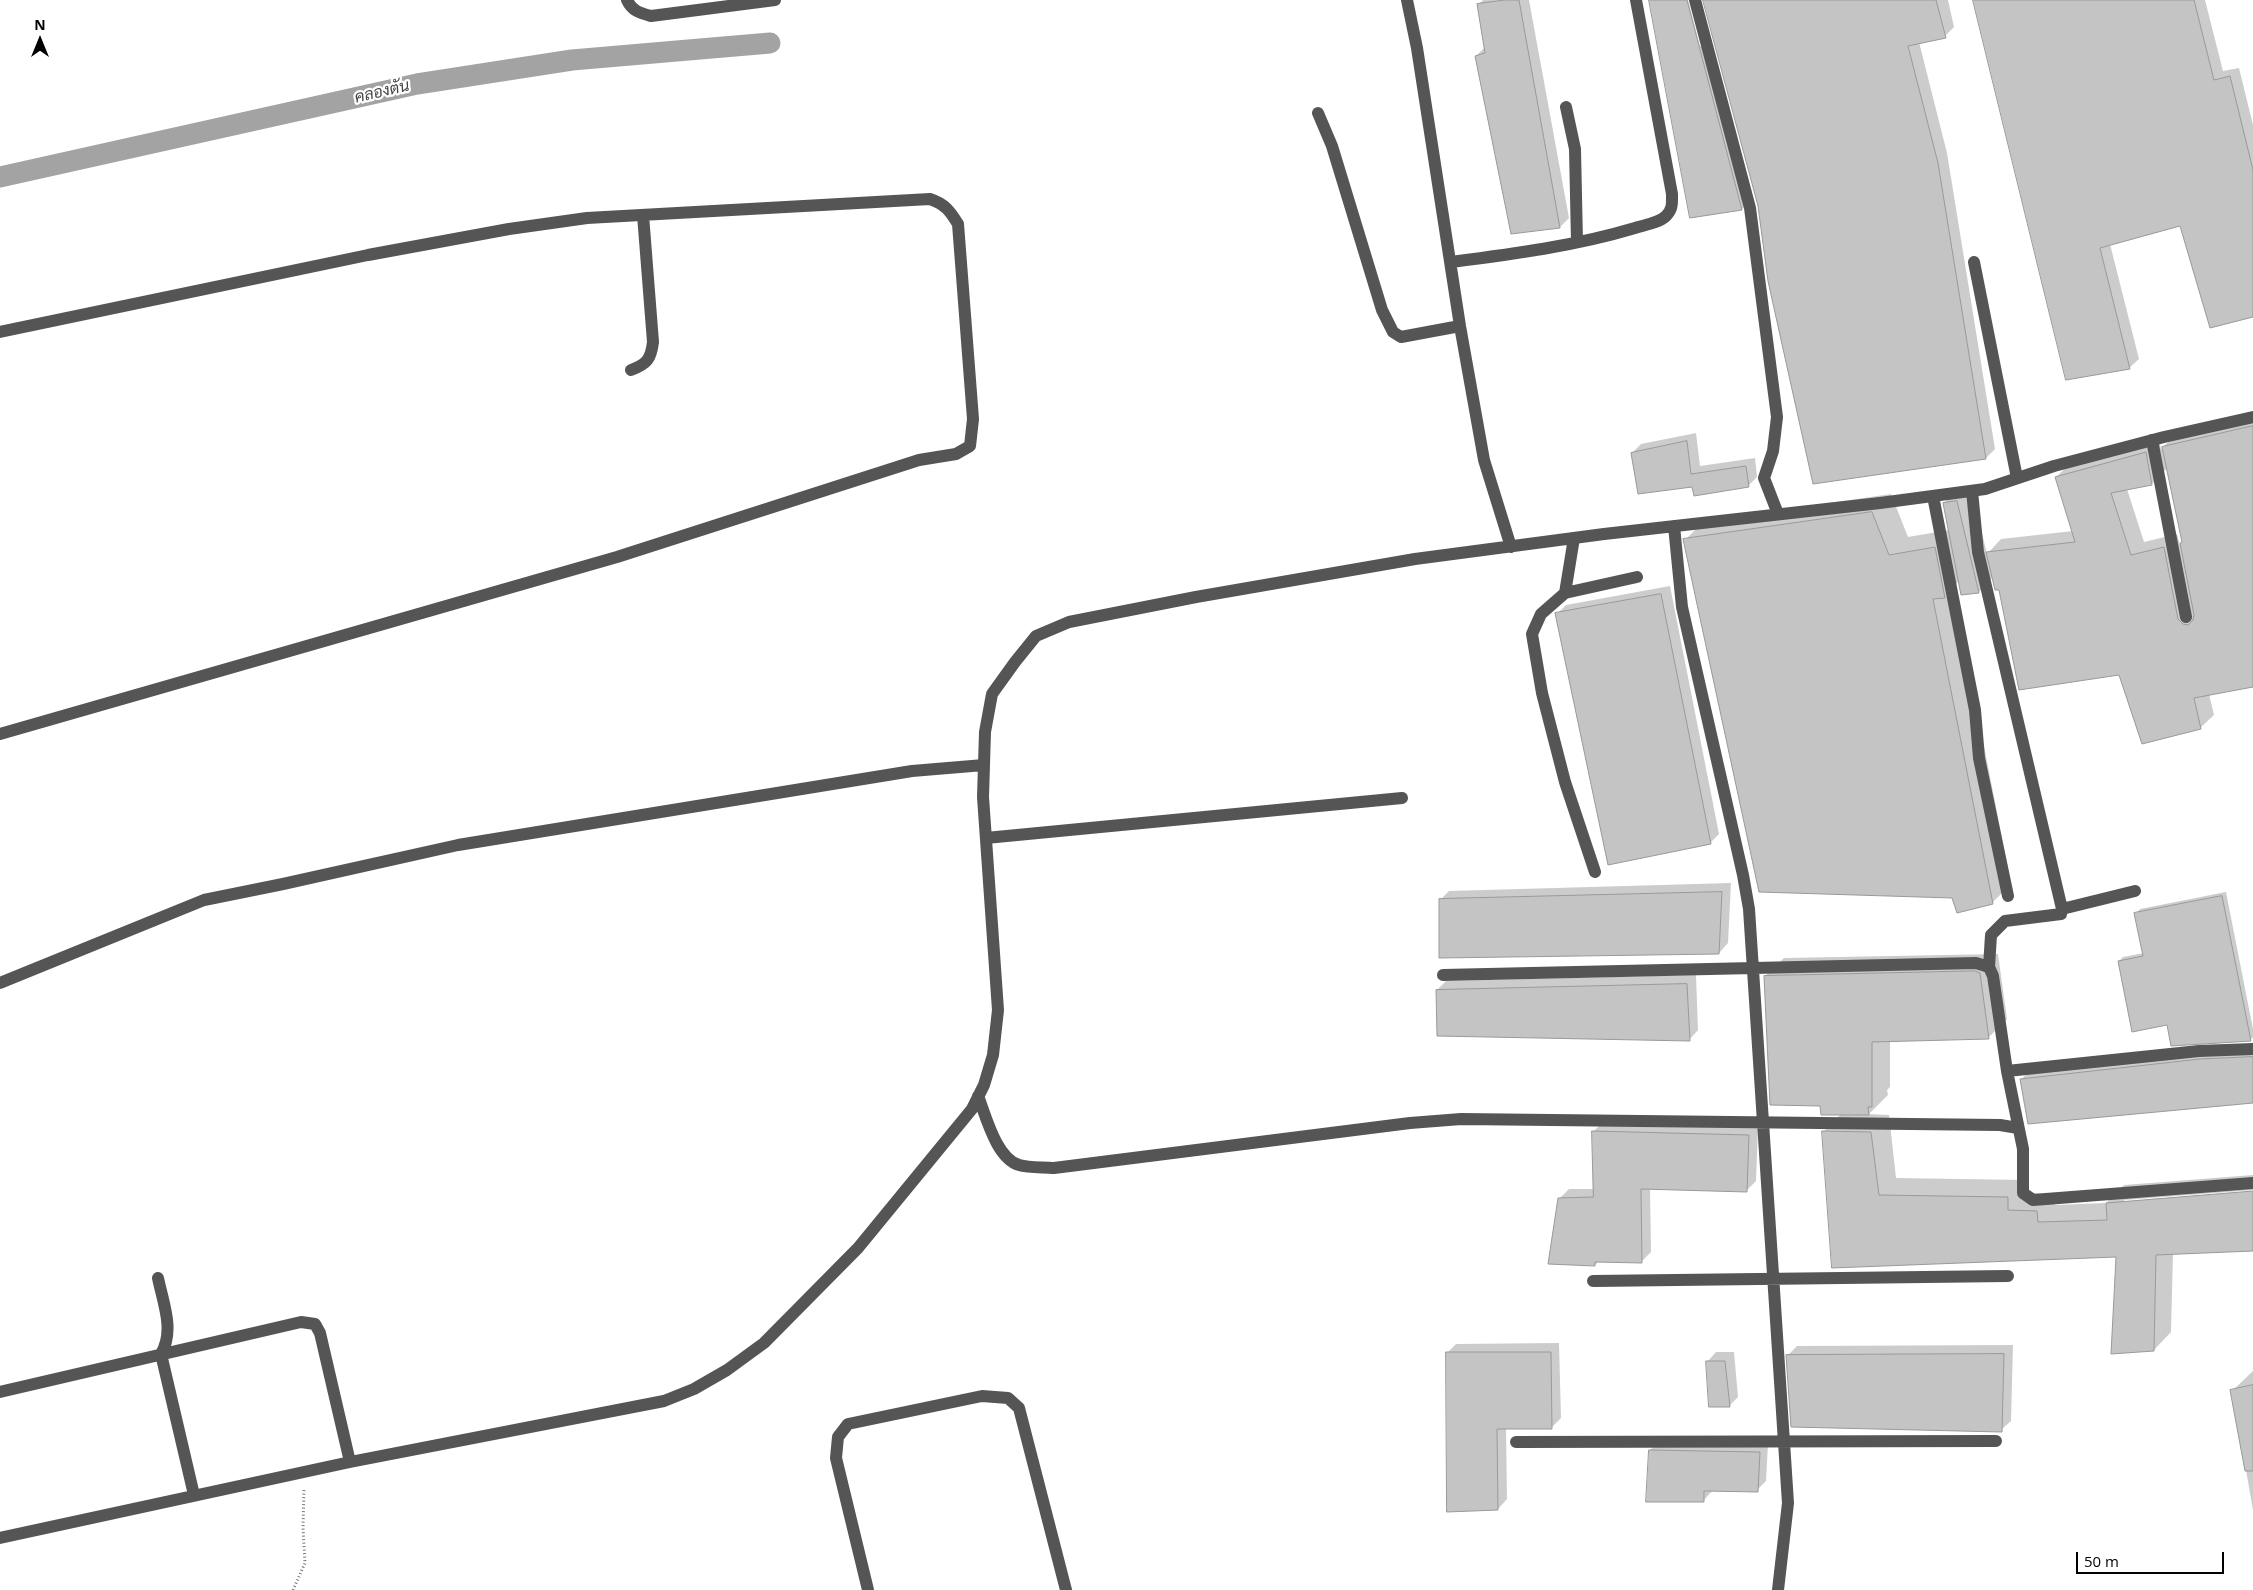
<!DOCTYPE html>
<meta charset="utf-8">
<style>
body{margin:0}
#map{position:relative;width:2253px;height:1590px;overflow:hidden;background:#fff;font-family:"Open Sans",sans-serif}
canvas{display:block}
.north{position:absolute;left:15px;top:15px;width:50px;height:50px;-webkit-text-stroke:4px #fff;paint-order:stroke;rotate:0deg;font-size:14px;font-weight:700;line-height:20px;text-align:center;color:#000}
.north::after{content:'';display:block;margin:auto;width:18px;height:22px;background:#000;clip-path:polygon(50% 0,100% 100%,50% 72%,0 100%)}
.scale{position:absolute;left:2076px;top:1552px;width:148px;height:22px;box-sizing:border-box;border:2px solid #000;border-top:0;padding-left:6px;font-size:15px;line-height:18px;white-space:nowrap;color:#000;-webkit-text-stroke:4px #fff;paint-order:stroke}
</style>
<div id="map">
<canvas width="2253" height="1590"></canvas>
<div class="north">N</div>
<div class="scale">50 m</div>
</div>
<script>
const ctx = document.querySelector('canvas').getContext('2d');
ctx.lineJoin = 'round';
function fillPath(path, color) { ctx.fillStyle = color; ctx.fill(path, 'evenodd'); }
function trace(path, color, width, dash) { ctx.strokeStyle = color; ctx.lineWidth = width; ctx.lineCap = dash ? 'butt' : 'round'; ctx.setLineDash(dash || []); ctx.stroke(path); }
function label(font, color, halo, rows, align = 'center') {
  ctx.font = font + ' "Open Sans",Sarabun,sans-serif'; ctx.lineWidth = 4.5; ctx.setLineDash([]); ctx.textBaseline = 'middle'; ctx.strokeStyle = halo; ctx.fillStyle = color; for (const [text, x, y, turn = 0] of rows) {
    ctx.save(); ctx.translate(x, y); ctx.rotate((+turn || 0) * Math.PI / 180); ctx.textAlign = isNaN(turn) ? turn : align; if (halo) ctx.strokeText(text, 0, 0); ctx.fillText(text, 0, 0); ctx.restore();
  }
}
fillPath(new Path2D(`
 M1483 0H1529L1569 218 1560 227 1476 56 1485 47 1478 5Z
 M1650 0H1688L1700 46 1709 43 1751 200 1742 209Z
 M1706 0H1948L1954 27 1945 36 1919 42 1947 153 1995 449 1986 458 1759 206Z
 M1974 0H2205L2223 71 2239 68 2253 125V316L2180 224 2110 244 2139 359 2129 368Z
 M2253 417V686L2209 694 2214 715 2200 728 2000 589 1993 577 1979 592 1959 581 1953 587 2011 884 1992 903 1953 897 1685 540 1704 521 1891 494 1908 537 1949 530 1944 503 1958 489 1971 487 1987 554 2001 539 2073 531 2056 477 2070 464 2159 439 2161 449 2176 434ZM2167 468 2183 542 2180 545 2177 534 2144 542 2127 489 2152 484Z
 M1696 433 1700 466 1755 458 1757 477 1748 486H1693L1632 453 1641 444Z
 M1670 586 1719 834 1710 843 1557 614 1566 605Z
 M1731 883 1728 943 1719 953 1440 900 1449 891Z
 M2226 892 2253 1029V1037L2250 1040 2168 1023 2119 961 2123 957 2144 953 2136 914 2140 909Z
 M1998 954 2007 1019 1988 1038 1890 1040V1087L1887 1090 1888 1095 1869 1114 1889 1115 1896 1178 2025 1180 2026 1193 2054 1194 2055 1205 2106 1203 2124 1185 2253 1175V1190L2124 1200V1202L2253 1192V1250L2173 1253 2171 1332 2154 1350 2117 1255 1833 1267 1823 1132 1841 1114 1822 1105 1765 976 1784 958Z
 M1696 975 1698 1030 1689 1040 1437 990 1446 981Z
 M2253 1049V1102L2021 1080 2030 1070Z
 M1602 1123 1758 1126 1756 1181 1746 1191 1650 1188 1651 1252 1642 1261H1599L1595 1265 1559 1199 1569 1189H1594L1593 1132Z
 M1559 1343 1561 1418 1552 1427 1506 1428 1507 1499 1498 1509 1447 1353 1456 1344Z
 M2013 1345 2011 1421 2001 1430 1788 1355 1797 1346Z
 M1716 1352H1734L1738 1397 1729 1406 1707 1362Z
 M2253 1371V1510L2232 1391Z
 M1660 1441 1768 1444 1766 1481 1757 1490H1713L1704 1500 1650 1450Z`), '#0003');
trace(new Path2D(`
 M0 177 417 84 572 60 770 43`), '#a3a3a3', 21);
const building = new Path2D(`
 M1505 0H1519L1560 228 1511 234 1475 56 1485 53 1477 4Z
 M1649 0H1687L1742 210 1690 218Z
 M1703 0H1936L1946 38 1908 46 1938 163 1986 459 1813 484 1768 281 1758 206Z
 M1973 0H2194L2214 80 2230 76 2253 170V317L2210 328 2180 226 2100 248 2130 369 2066 380Z
 M2253 426V687L2194 698 2201 729 2142 744 2119 675 2019 690 1999 590H1995L1986 552 2075 542 2055 477 2146 452 2152 485 2111 493 2131 555 2164 547 2178 619 2183 624 2188 625 2193 620 2194 615 2180 543 2182 542 2162 447Z
 M1687 441 1691 474 1746 466 1749 487 1694 496 1692 487 1638 494 1631 453Z
 M1957 501 1979 593 1961 595 1943 503Z
 M1872 512 1889 555 1935 547 1945 598 1933 599 1993 904 1957 913 1952 898 1759 892 1683 539Z
 M1661 594 1711 844 1608 865 1555 613Z
 M1722 892 1719 954 1439 958V899Z
 M2222 896 2251 1041 2171 1046 2167 1025 2132 1032 2118 961 2143 956 2134 913Z
 M1975 971 1980 973 1989 1039 1872 1042V1107H1868L1869 1115H1821L1820 1106 1770 1105 1764 976Z
 M1687 984 1690 1041 1437 1036 1436 990Z
 M2253 1057V1103L2028 1124 2020 1079 2200 1059Z
 M1592 1131 1749 1135 1747 1192 1641 1189 1642 1263 1595 1262V1266L1548 1264 1558 1198 1593 1197Z
 M1822 1131 1871 1132 1879 1195 2008 1197V1210L2037 1211 2038 1222 2107 1220 2106 1203 2253 1191V1251L2156 1255 2154 1351 2111 1354 2116 1257 1832 1268Z
 M1446 1352H1551L1552 1429H1497L1498 1510 1447 1512Z
 M2004 1354 2002 1432 1791 1427 1786 1355Z
 M1706 1361H1725L1730 1407H1709Z
 M2253 1385V1471H2245L2230 1390Z
 M1649 1450 1760 1452 1758 1492 1704 1491V1502H1646Z`);
fillPath(building, '#c4c4c4');
trace(building, '#999', 1);
trace(new Path2D(`
 M293 1590 305 1563 303 1528 304 1488`), '#777', 3, [1, 2.5]);
trace(new Path2D(`
 M627 0C632 11 640 13 651 16L775 0
 M1407 0 1417 48 1460 326 1484 460 1511 547
 M1695 0 1750 208 1777 417 1773 451 1764 478 1778 514
 M1566 107 1575 149 1577 242
 M1318 113 1332 146 1382 310 1393 332 1401 337 1460 326
 M1451 262C1513 254 1575 246 1635 228 1644 225 1659 223 1666 216 1673 209 1672 203 1672 194L1636 0
 M1974 262 2017 478
 M0 332 368 255 509 229 587 218 930 199C945 204 950 211 958 224L973 419 970 446 956 454 919 460 617 557 0 734
 M631 370C647 364 651 359 653 342L643 215
 M2152 440 2186 617
 M1972 491 1978 552 2062 909 2061 914 2005 921 1991 935 1989 967
 M1933 496 1975 710 1979 758 2008 896
 M1674 526 1682 607 1743 875 1749 909 1788 1503 1778 1590
 M1574 538 1565 593 1541 614 1532 634 1542 693 1565 782 1595 872
 M1565 593 1637 577
 M986 838 1402 798
 M2062 909 2135 891
 M1443 975 1976 963 1989 967 1993 976 2007 1071 2023 1149V1193L2033 1200 2253 1183
 M0 983 204 900 283 884 458 845 912 771 984 765
 M2007 1071 2199 1051 2253 1049
 M978 1096C986 1116 996 1158 1019 1165 1029 1168 1043 1167 1054 1168L1410 1123 1461 1119 2000 1125 2018 1128
 M158 1278C163 1303 175 1330 161 1354L194 1495
 M1593 1281 2008 1276
 M0 1392 301 1322 315 1324 320 1333 350 1462
 M1516 1442 1996 1441
 M0 1538 350 1462 664 1401 694 1389 727 1370 764 1343 858 1248 972 1109 984 1085 993 1055 998 1010 983 797 985 732 992 694 1015 662 1036 636 1069 622 1196 597 1415 559 1604 534 1880 503 1985 489 2054 466 2164 437 2253 417
 M868 1590 836 1458 838 1437 848 1424 982 1396 1008 1398 1019 1408 1066 1590`), '#555', 12);
label('italic 16px', '#444', '#fff', [
 ["คลองตัน",382,92,-13]
]);
</script>
